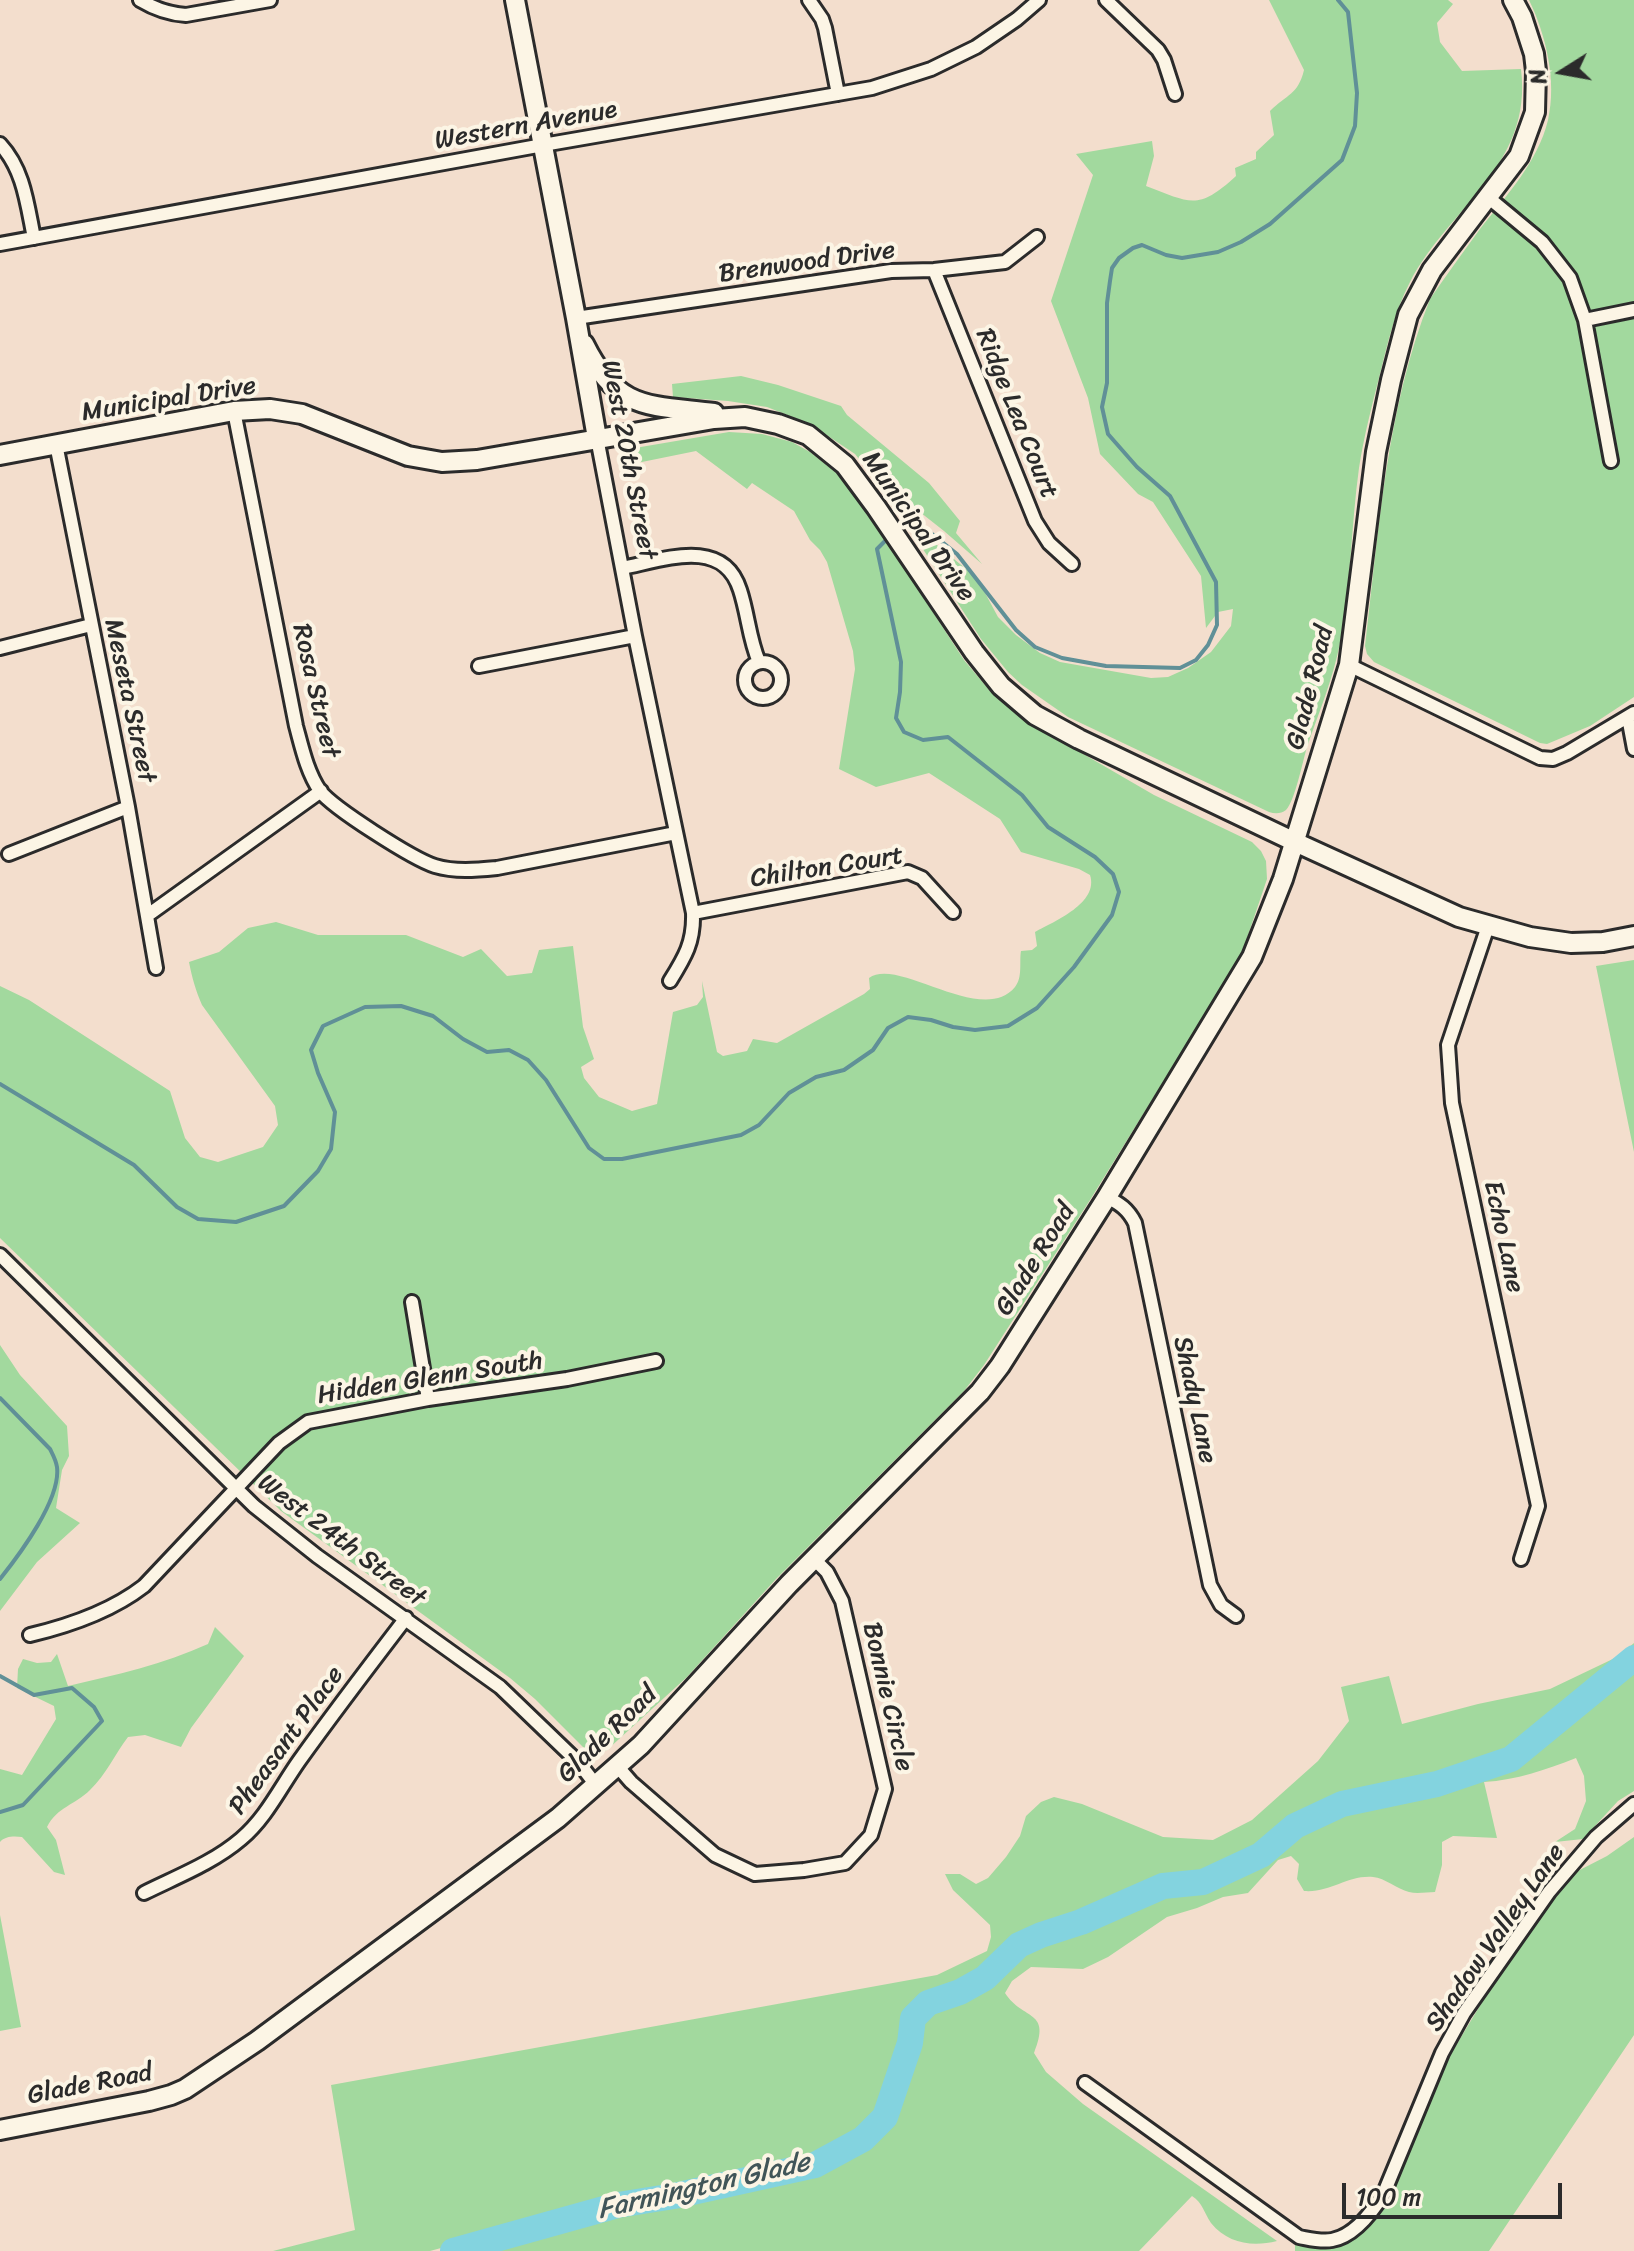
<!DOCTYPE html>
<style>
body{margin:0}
#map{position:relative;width:1634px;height:2251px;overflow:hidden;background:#f3decd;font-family:Sriracha,sans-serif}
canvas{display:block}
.north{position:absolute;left:1522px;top:32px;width:80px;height:80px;-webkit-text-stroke:6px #fcf5e5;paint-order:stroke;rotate:259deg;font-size:22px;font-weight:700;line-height:32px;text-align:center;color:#2b2b2b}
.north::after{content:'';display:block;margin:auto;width:28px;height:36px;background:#2b2b2b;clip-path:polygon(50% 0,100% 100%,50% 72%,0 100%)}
.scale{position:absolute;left:1342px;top:2183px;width:220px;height:36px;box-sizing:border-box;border:4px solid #2b2b2b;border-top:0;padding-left:10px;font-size:24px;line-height:28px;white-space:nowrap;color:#2b2b2b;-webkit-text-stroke:6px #fcf5e5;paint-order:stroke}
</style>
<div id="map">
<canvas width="1634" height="2251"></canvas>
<div class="north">N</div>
<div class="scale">100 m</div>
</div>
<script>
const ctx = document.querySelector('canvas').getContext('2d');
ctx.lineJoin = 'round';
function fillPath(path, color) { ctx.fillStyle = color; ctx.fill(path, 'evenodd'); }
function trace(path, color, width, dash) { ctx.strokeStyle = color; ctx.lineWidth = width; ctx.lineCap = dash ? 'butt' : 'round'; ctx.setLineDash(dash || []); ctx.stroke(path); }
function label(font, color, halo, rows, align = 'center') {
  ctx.font = font + ' Sriracha,sans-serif'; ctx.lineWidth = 8; ctx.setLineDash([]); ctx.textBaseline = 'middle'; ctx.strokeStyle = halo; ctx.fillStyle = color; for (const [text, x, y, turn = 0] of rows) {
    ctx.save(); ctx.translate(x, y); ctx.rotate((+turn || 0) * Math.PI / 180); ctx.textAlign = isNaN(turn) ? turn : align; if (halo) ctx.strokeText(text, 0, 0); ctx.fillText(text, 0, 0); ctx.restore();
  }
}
fillPath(new Path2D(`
 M1269 0H1448L1453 4 1437 23 1440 42 1462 71 1521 69C1533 166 1449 207 1410 282 1395 311 1388 342 1380 374 1372 405 1364 436 1359 468 1351 526 1351 586 1340 643 1333 679 1319 712 1307 747 1303 760 1295 801 1286 810 1281 814 1275 814 1269 812L1068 717 1022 685 1008 672 981 639 899 512 917 523 932 541 977 578 998 617 1016 635 1040 653 1060 662 1151 678 1168 677 1188 668 1211 652 1231 626 1233 609 1218 612 1206 628 1201 576 1153 502 1138 494 1100 454 1088 398 1051 301 1093 175 1076 154 1152 141 1154 156 1146 186C1191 203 1198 211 1236 176L1235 168 1256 159V152L1274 135 1270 111C1287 94 1298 95 1304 70Z
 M1529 0H1634V697L1590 726 1547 744 1540 743 1374 662 1367 654 1365 646C1379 530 1386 410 1430 299 1446 276 1463 252 1480 229 1506 196 1538 162 1548 120 1557 81 1546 35 1529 0Z
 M741 376 778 385 841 406 847 415 929 483 960 521 956 533 982 564 944 531 892 490 879 484 855 454 810 424 767 407 728 401 673 397 672 384Z
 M729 432 762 434 792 442 810 452 838 474 858 497 964 660 990 691 1023 719 1154 795 1252 842 1261 851 1266 861 1267 879 1241 956 1090 1200 984 1365 964 1391 776 1579 687 1677 607 1750 596 1754 584 1748 535 1699 510 1678 281 1511 0 1238V986L29 1000 170 1091 185 1138 200 1157 218 1162 263 1147 278 1125 275 1106 202 1005C196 991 192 978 189 962L219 952 248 928 276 922 318 935H406L463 957 481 949 507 976 532 973 539 950 573 946 583 1027 594 1059 581 1067 584 1078 599 1097 632 1111 657 1104 673 1012 697 1005 703 997 702 981 717 1052 723 1056 747 1051 753 1039 777 1043 864 994 870 989 869 978C898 956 982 1027 1015 987 1023 977 1019 962 1021 951L1032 950 1037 946 1035 932C1055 921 1099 903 1090 875L1079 869 1021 852 1000 819 929 773 876 787 839 769 855 669 853 651 827 562 820 550 810 540 794 511 752 483 747 489 696 451 632 464 619 463 621 454 629 449Z
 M1634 960V1152L1596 966Z
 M0 1345 20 1375 67 1426 69 1456 62 1470 56 1508 80 1523 37 1562 0 1611Z
 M215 1627 244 1656 191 1728 181 1747 145 1735 128 1737C115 1754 106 1775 90 1790 75 1805 57 1807 47 1827L56 1840 65 1875 54 1872 22 1837C14 1836 5 1836 0 1842V1769L22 1775 56 1719 54 1706 17 1688 18 1669 23 1659 37 1663 51 1662 57 1654 68 1686C116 1675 164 1664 208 1644Z
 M1634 1643V1656L1507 1756 1483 1767 1437 1782 1341 1801 1291 1824 1263 1847 1218 1872 1203 1877 1160 1880 1091 1913 1024 1938 1011 1945 982 1972 963 1985 935 1996 925 1997 912 2007 907 2019 904 2042 885 2106 873 2122 856 2139 815 2158 704 2185 624 2198 430 2251H273L355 2230 331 2085 937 1975 987 1951 991 1937 990 1925 953 1890 945 1874H960L976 1884 988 1878 1006 1857 1020 1836 1026 1816 1041 1802 1054 1797 1082 1804 1163 1837 1213 1840 1252 1820 1318 1761 1349 1721 1341 1687 1389 1676 1402 1724 1478 1704 1550 1689 1617 1657Z
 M1634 1661V1791L1618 1801 1583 1839 1555 1842 1575 1829 1586 1801 1584 1776 1576 1758C1545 1770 1517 1780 1484 1782L1497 1838 1453 1836 1442 1842V1865L1435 1892C1427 1892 1417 1894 1409 1892 1397 1889 1385 1878 1373 1877 1347 1875 1331 1893 1304 1891L1297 1879 1299 1864 1291 1856 1278 1860 1248 1893 1223 1897 1197 1908 1167 1917 1108 1957 1083 1969 1031 1967 1012 1981 1005 1993C1023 2021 1052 2009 1034 2053L1046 2072 1083 2104 1277 2241C1253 2247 1228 2244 1211 2223 1204 2213 1203 2203 1192 2196L1139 2251H468L618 2209 703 2199 720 2191 778 2179 821 2167 865 2144 888 2120 914 2044 919 2021 924 2012 934 2004 964 1993 991 1977 1021 1949 1091 1922 1157 1893 1209 1885 1269 1854 1296 1830 1343 1807 1438 1786 1512 1760Z
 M1634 1837V2035L1489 2251H1295V2245C1308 2247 1322 2250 1334 2248 1358 2243 1377 2216 1390 2197L1449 2057 1493 1984 1553 1896 1570 1875 1607 1856Z
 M0 1915 21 2027 0 2031Z`), '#a2d99e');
trace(new Path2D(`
 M898 529 911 517 957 554 1016 630 1035 647 1062 658 1106 666 1180 668 1196 660 1208 645 1217 625 1216 582 1170 496 1137 467 1108 434 1102 407 1107 383V303L1110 281 1112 268 1119 258 1133 248 1142 245 1166 255 1182 258 1218 252 1241 242 1270 224 1342 160 1355 126 1357 93 1348 12 1338 0
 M0 1084 134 1165 177 1207 198 1219 236 1222 284 1206 318 1171 331 1149 335 1112 318 1073 311 1050 323 1026 365 1007 401 1006 433 1016 463 1039 487 1052 509 1050 528 1060 546 1080 589 1148 604 1159H622L741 1135 759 1125 789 1093 816 1077 844 1070 873 1050 888 1028 908 1017 931 1020 953 1027 975 1030 1008 1026 1037 1008 1074 967 1112 915 1119 892 1113 874 1095 857 1048 827 1022 795 948 737 923 740 904 732 896 718 900 692 901 662 877 549 888 538
 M0 1398 50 1449C53 1455 56 1460 57 1467 61 1499 20 1554 0 1579
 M0 1676 34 1695 72 1688 94 1707 102 1721 23 1805 0 1812`), '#609097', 4);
trace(new Path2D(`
 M453 2251 618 2205 674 2196 815 2165 863 2139 885 2117 910 2043 913 2018 928 2003 960 1992 985 1978 1019 1945 1041 1935 1081 1922 1163 1886 1203 1882 1261 1855 1295 1826 1342 1804 1437 1784 1511 1759 1634 1658`), '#83d3df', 26);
const street = new Path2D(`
 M140 0C155 9 169 14 186 15L270 0
 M809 0 822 19 825 28 838 94
 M1106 0 1158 50 1164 60 1175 94
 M0 144C24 170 27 204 34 238
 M1489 198 1542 242 1570 278 1585 320 1611 461
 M0 244 543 145 872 88 931 69 976 47 1017 19 1039 0
 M934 270 1035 521 1049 543 1072 564
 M576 318 891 271 934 270 1005 262 1037 237
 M1585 320 1634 310
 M234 411 296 726C302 748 307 772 320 791 333 808 413 859 435 866 455 872 476 870 497 868L676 833
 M597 438 635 636 693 913C694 942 685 957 670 981
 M56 444 128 807 156 968
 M622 568C663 560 723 536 740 590 748 614 749 639 759 662
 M0 648 91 625
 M745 680a18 18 0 1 1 36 0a18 18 0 1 1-36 0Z
 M1349 665 1540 758 1553 759 1567 753 1634 713
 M479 666 635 636
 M1628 717 1634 749
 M9 854 128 807
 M693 913 908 872 922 878 953 912
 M148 915 321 791
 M1488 926 1448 1045 1452 1103 1538 1506 1521 1559
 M1107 1197C1120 1204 1128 1209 1135 1223L1210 1585 1221 1605 1236 1616
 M0 1255 254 1506 317 1556 500 1687 579 1763 596 1785
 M412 1302 428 1399
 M30 1635C68 1626 113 1610 144 1586L279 1443 308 1422 428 1399 567 1379 656 1361
 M618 1767 631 1782 715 1855 755 1874 804 1870 845 1863 871 1835 885 1789 842 1601 827 1572 814 1559
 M144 1893C176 1877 213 1863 241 1839 266 1818 280 1788 299 1761 334 1712 370 1665 406 1618
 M1085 2083 1299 2237C1310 2239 1321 2242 1332 2240 1354 2236 1373 2211 1384 2193L1442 2053 1464 2013 1549 1892 1596 1837 1634 1804`);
const secondary = new Path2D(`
 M515 0 576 318 597 438
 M584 344C617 411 648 405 714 413
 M0 455 234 411 270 409 302 414 408 456 442 462 477 460 714 419 745 417 778 424 808 435 845 465 876 507 974 652 1001 686 1035 715 1079 739 1295 842 1459 917 1530 937 1571 943 1603 942 1634 936
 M0 2130 149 2101 171 2095 185 2089 257 2041 558 1818 641 1745 789 1584 980 1392 1000 1366 1107 1197 1252 957 1283 879 1349 665 1376 452 1391 380 1408 315 1432 270 1519 156 1535 112 1536 71 1534 54 1522 17 1513 0`);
trace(street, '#2b2b2b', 18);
trace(secondary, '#2b2b2b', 24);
trace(street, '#fcf5e5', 12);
trace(secondary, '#fcf5e5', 18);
label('26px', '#2b2b2b', '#fcf5e5', [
 ["Western Avenue",526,126,-10],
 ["Brenwood Drive",807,263,-8],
 ["Municipal Drive",169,400,-9],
 ["Ridge Lea Court",1016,414,68],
 ["West 20th Street",628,460,79],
 ["Municipal Drive",918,527,55],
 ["Glade Road",1311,688,-76],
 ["Rosa Street",315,691,77],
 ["Meseta Street",129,701,78],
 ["Chilton Court",827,868,-9],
 ["Echo Lane",1503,1237,78],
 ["Glade Road",1036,1260,-58],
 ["Hidden Glenn South",430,1379,-9],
 ["Shady Lane",1194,1400,78],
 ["West 24th Street",341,1541,37],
 ["Bonnie Circle",887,1697,77],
 ["Glade Road",608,1735,-44],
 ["Pheasant Place",287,1741,-54],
 ["Shadow Valley Lane",1496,1938,-55],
 ["Glade Road",90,2085,-11]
]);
label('italic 28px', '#415558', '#fcf5e5', [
 ["Farmington Glade",704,2187,-13]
]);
</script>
